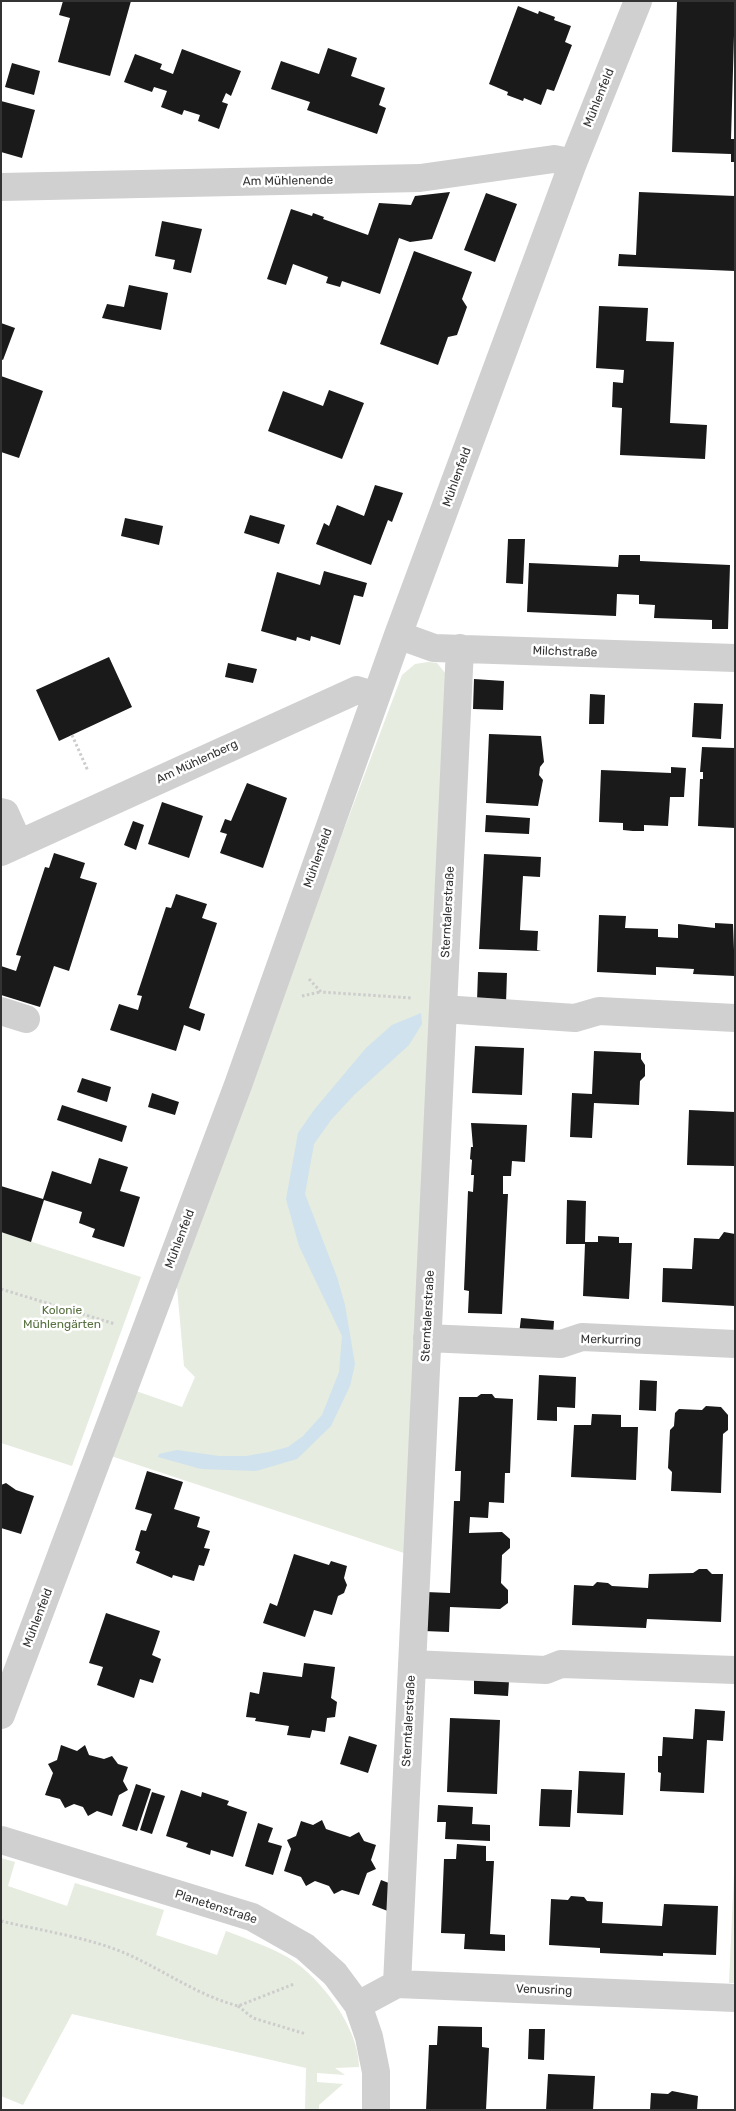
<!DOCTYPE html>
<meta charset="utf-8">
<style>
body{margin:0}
#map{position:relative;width:736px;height:2111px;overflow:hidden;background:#fff;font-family:Rubik,sans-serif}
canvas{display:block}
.frame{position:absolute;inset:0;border:2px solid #333;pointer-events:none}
</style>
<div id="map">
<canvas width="736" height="2111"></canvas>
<div class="frame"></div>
</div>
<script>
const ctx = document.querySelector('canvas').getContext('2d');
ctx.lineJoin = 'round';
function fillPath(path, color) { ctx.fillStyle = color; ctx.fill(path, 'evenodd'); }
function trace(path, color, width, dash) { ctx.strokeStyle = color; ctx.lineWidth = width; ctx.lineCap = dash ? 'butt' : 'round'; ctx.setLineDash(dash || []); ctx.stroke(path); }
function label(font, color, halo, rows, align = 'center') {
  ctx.font = font + ' Rubik,sans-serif'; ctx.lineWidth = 5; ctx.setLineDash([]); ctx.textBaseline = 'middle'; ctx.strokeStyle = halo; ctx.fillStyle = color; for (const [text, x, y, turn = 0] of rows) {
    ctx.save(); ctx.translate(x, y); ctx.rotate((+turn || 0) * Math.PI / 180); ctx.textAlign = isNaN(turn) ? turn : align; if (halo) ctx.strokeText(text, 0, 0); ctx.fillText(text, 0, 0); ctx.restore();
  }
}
fillPath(new Path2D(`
 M428 662 437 663 450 679 410 1555 108 1455 133 1390 182 1407 195 1377 184 1366 176 1276 402 675 415 664Z
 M1 1232 141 1277 72 1466 1 1443Z
 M735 1852V1983H729Z
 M1 1858 15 1862 8 1886 67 1906 75 1883 164 1910 156 1935 217 1955 226 1931C247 1939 270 1947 289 1958 322 1979 359 2028 359 2067L335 2068 345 2075 317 2073V2082L343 2084 319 2105V2110H305L306 2068 72 2014 23 2105 1 2096Z`), '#e6ecdf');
fillPath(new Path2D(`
 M421 1013 422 1024 409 1045 354 1095 331 1120 314 1144 305 1194 337 1277 345 1305 355 1364 350 1386 331 1426 297 1459 256 1471 201 1469 158 1457 159 1454 177 1450 219 1456H246L269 1452 288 1447 303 1436 322 1415 339 1372 342 1336 299 1246 286 1199 298 1133 314 1110 366 1048 392 1025Z`), '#cfe2ee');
fillPath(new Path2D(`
 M63 1H131L110 76 58 62 70 18 59 15Z
 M677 1H735L731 139H735V162H731V154L672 152Z
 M518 6 538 14 539 11 555 17 554 20 571 26 565 42 572 45 554 91 547 89 541 105 524 98 523 101 507 95 508 92 489 84Z
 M328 48 357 58 351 76 385 88 379 105 386 108 377 134 307 110 310 102 271 89 281 61 319 74Z
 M182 49 241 71 231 96 226 93 222 102 228 104 219 129 198 121 200 115 184 110 182 115 161 107 167 91 154 87 152 92 124 82 135 54 162 64 160 69 173 74Z
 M12 63 40 71 34 95 5 87Z
 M1 101 35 110 22 158 1 152Z
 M450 192 432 239 410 242 399 238 380 294 342 281 340 287 326 283 328 277 293 264 286 285 267 279 291 209 312 216 313 213 324 217 323 219 368 235 379 203 411 205 415 196Z
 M639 192 735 196V271L618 266 619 254 636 255Z
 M486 193 517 204 495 262 464 250Z
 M162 221 202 229 191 273 173 269 175 260 155 256Z
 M414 251 472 272 462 299 467 307 457 335 448 337 438 365 380 344Z
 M129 285 168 293 161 330 102 318 107 304 124 307Z
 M599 306 648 308 646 341 674 342 670 423 707 425 705 459 620 455 622 408 612 407 613 382 623 383 624 370 596 368Z
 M1 323 15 328 3 360 1 359Z
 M1 376 43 391 19 458 1 452Z
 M329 390 364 403 342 459 268 431 283 391 323 406Z
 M375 485 403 493 392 522 388 520 371 565 316 544 324 523 329 526 337 505 364 516Z
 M250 515 285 525 279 544 244 533Z
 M125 518 163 526 159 545 121 536Z
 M508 539H525L523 584 506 583Z
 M619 555H640V561L730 565 728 629H712V620L654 618 655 605 639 604V595L617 594 616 616 527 612 529 563 618 567Z
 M324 571 367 583 363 597 354 595 340 645 311 636 310 641 297 637 296 641 261 631 277 572 320 585Z
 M109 657 132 707 59 741 36 690Z
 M228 663 257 669 253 683 225 677Z
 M474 679 504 681 503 710 473 709Z
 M590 694 605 695 604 724H589Z
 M694 703 723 704 721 739 692 737Z
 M489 734 541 736 544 762 540 767 539 775 543 780 538 806 486 803Z
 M702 747 735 748V828L698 826 700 779H703V772H700Z
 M671 767 686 768 684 797H670L668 826 644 825V831H633L623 830V823L599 822 601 770 671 773Z
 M247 783 287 798 263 868 220 853 227 834 220 832 225 819 231 821Z
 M162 802 203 816 189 858 148 844Z
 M486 815 530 818 529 834 485 832Z
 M133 821 144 825 136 850 124 845Z
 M54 853 85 863 80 878 97 883 69 971 54 966 40 1007 1 995V966L16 971 21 956 16 955 45 867 49 868Z
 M484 854 541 857 540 877 523 876 520 930 538 931 537 950 541 951 479 949Z
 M176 894 207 904 202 918 217 923 189 1008 205 1014 200 1031 184 1025 176 1051 110 1030 119 1004 138 1010 142 996 137 995 166 907 171 908Z
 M599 915 626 916 625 928 658 929V937L678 938V924L715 928V923L733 924 735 976 693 974 694 969 656 967V975L597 972Z
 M478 972 507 973 506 1003 477 1001Z
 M475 1046 524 1048 522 1095 472 1093Z
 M594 1051 641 1053V1059L645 1065V1076L640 1081 639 1105 594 1103 592 1138 570 1137 572 1093 592 1094Z
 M82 1078 111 1087 107 1102 77 1092Z
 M152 1093 179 1102 175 1115 148 1107Z
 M62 1105 127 1126 122 1142 57 1120Z
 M689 1110 735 1112V1166L687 1165Z
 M471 1123 527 1125 525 1162 512 1161 511 1176H503V1194H508L502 1314 468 1313 469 1291 464 1290 468 1191 473 1192 474 1175H471L472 1160 470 1159 471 1147H473Z
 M99 1158 128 1167 120 1191 140 1197 124 1247 92 1237 95 1229 79 1223 82 1212 44 1200 31 1242 1 1232V1186L43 1199 52 1171 91 1184Z
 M567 1200 586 1201 585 1242H598V1236L619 1237V1243H632L629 1299 583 1296 585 1244H566Z
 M724 1232 735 1234V1306L662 1302 663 1268 692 1269 694 1238 719 1239Z
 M521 1318 554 1321 553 1336 519 1334Z
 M539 1375 576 1377 575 1408 557 1407V1421L537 1420Z
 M640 1380 657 1381 656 1411 639 1410Z
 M481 1394H492L495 1398 513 1399 510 1473H505L504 1503 489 1502 488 1518 470 1517 469 1533 502 1532 510 1539V1548L502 1555 501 1583 508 1590V1603L500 1609 450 1607 449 1632 424 1631 426 1592 450 1593 454 1501H460L461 1471H455L459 1397H477Z
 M706 1406 721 1407 728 1415V1430L723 1434 721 1493 671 1491 672 1472 668 1468 670 1430 674 1426 675 1413 679 1409 702 1410Z
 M592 1414 621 1415V1427H638L636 1480 571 1477 574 1425H591Z
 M147 1471 183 1482 174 1509 200 1517 197 1527 210 1531 204 1548 210 1549 204 1566 199 1565 194 1581 173 1575 172 1578 136 1563 140 1552 135 1550 141 1530 146 1531 152 1514 135 1509Z
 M6 1483 16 1490 34 1496 21 1534 1 1528V1485Z
 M294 1554 329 1565 331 1561 347 1566 344 1578 347 1585 344 1593 338 1596 332 1615 314 1610 305 1637 263 1623 270 1603 277 1606Z
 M699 1569H707L712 1574H723L721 1622 647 1619 646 1628 572 1625 574 1585 593 1586 597 1582 608 1583 612 1586 648 1588 649 1574 693 1573Z
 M106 1613 160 1631 152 1655 161 1659 153 1683 140 1679 134 1698 97 1685 103 1667 89 1663Z
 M304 1663 335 1667 331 1698 337 1702 335 1717 327 1718 325 1732 312 1730 310 1738 287 1735 289 1726 255 1721 256 1718 246 1717 250 1692 259 1694 263 1672 302 1677Z
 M474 1679 509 1681 508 1696 474 1694Z
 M695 1709 725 1711 723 1741 707 1740 704 1793 660 1791 661 1773 658 1772V1756H662L663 1737 693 1739Z
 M450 1718 500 1720 497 1794 447 1792Z
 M349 1736 377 1745 368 1773 340 1764Z
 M61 1745 77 1751 85 1745 89 1755 104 1759 112 1756 118 1764 128 1767 123 1781 128 1790 119 1795 112 1816 97 1811 88 1816 83 1807 74 1804 65 1808 60 1799 45 1795 53 1773 48 1764 57 1760Z
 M579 1771 625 1773 623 1815 577 1813Z
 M136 1784 151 1789 137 1831 122 1826Z
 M541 1789 572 1790 570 1827 539 1826Z
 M181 1790 201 1797 202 1792 229 1801 227 1805 247 1812 233 1857 211 1850 210 1855 186 1847 188 1843 166 1836Z
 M152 1792 165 1796 152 1834 140 1830Z
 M438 1805 473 1807 472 1824 490 1825V1841L445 1839 446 1822H437Z
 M322 1820 326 1829 350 1837 359 1832 364 1841 376 1845 371 1860 376 1869 367 1873 359 1895 342 1890 334 1894 329 1886 315 1881 306 1886 301 1877 284 1871 291 1849 287 1840 296 1836 301 1821 313 1825Z
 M258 1823 273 1828 268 1842 282 1846 273 1875 245 1866Z
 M457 1844 486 1846V1861H494L490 1934 505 1935V1951L464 1949 465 1934 441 1933 444 1859H456Z
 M381 1880 394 1885 393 1913 372 1905Z
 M571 1896 584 1897 587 1901 603 1902 602 1923 662 1926 664 1904 718 1906 716 1955 663 1953V1956L600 1953V1948L549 1945 551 1899 568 1900Z
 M438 2026 482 2027V2047L489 2048 486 2110H426L429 2045H437Z
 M529 2029H545L544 2060 528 2059Z
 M548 2074 595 2076 593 2110H546Z
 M672 2091 698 2096 697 2110H650L651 2093 668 2094Z`), '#1a1a1a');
trace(new Path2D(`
 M72 735 88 771
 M309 979 321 992 412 998
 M302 996 320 992
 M1 1289 115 1324
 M1 1921C42 1931 88 1937 127 1954 165 1971 197 1995 238 2006L294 1984
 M238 2006 253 2018 306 2034`), '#cdcdcd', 3, [2.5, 2.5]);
trace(new Path2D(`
 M1 187 420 178 554 159 573 163
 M398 635 434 648 735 658
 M1 812 5 813 19 844
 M1 852 357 690 376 696
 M443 1009 575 1018 599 1011 735 1018
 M1 1011 26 1019
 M427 1338 561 1344 582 1337 735 1344
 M412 1664 546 1670 561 1664 735 1670
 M1 1715 238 1085 398 635 573 163 638 1
 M1 1840 252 1917 305 1947 335 1974 358 2005 369 2037 376 2072V2110
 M397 1984 460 648
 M358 2005 397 1984 735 1998`), '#d0d0d0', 28);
label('12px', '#333', '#fff', [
 ["Mühlenfeld",599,98,-68],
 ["Am Mühlenende",288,181,-1],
 ["Mühlenfeld",457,477,-70],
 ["Milchstraße",565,652,2],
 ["Am Mühlenberg",197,762,-25],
 ["Mühlenfeld",318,858,-70],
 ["Sterntalerstraße",448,912,-87],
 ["Mühlenfeld",180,1239,-69],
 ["Sterntalerstraße",428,1316,-87],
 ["Merkurring",611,1340,1],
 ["Mühlenfeld",38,1618,-69],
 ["Sterntalerstraße",409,1721,-87],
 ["Planetenstraße",216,1907,18],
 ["Venusring",544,1990,2]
]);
label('12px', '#56703f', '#fff', [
 ["Kolonie",62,1311],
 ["Mühlengärten",62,1325]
]);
</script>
